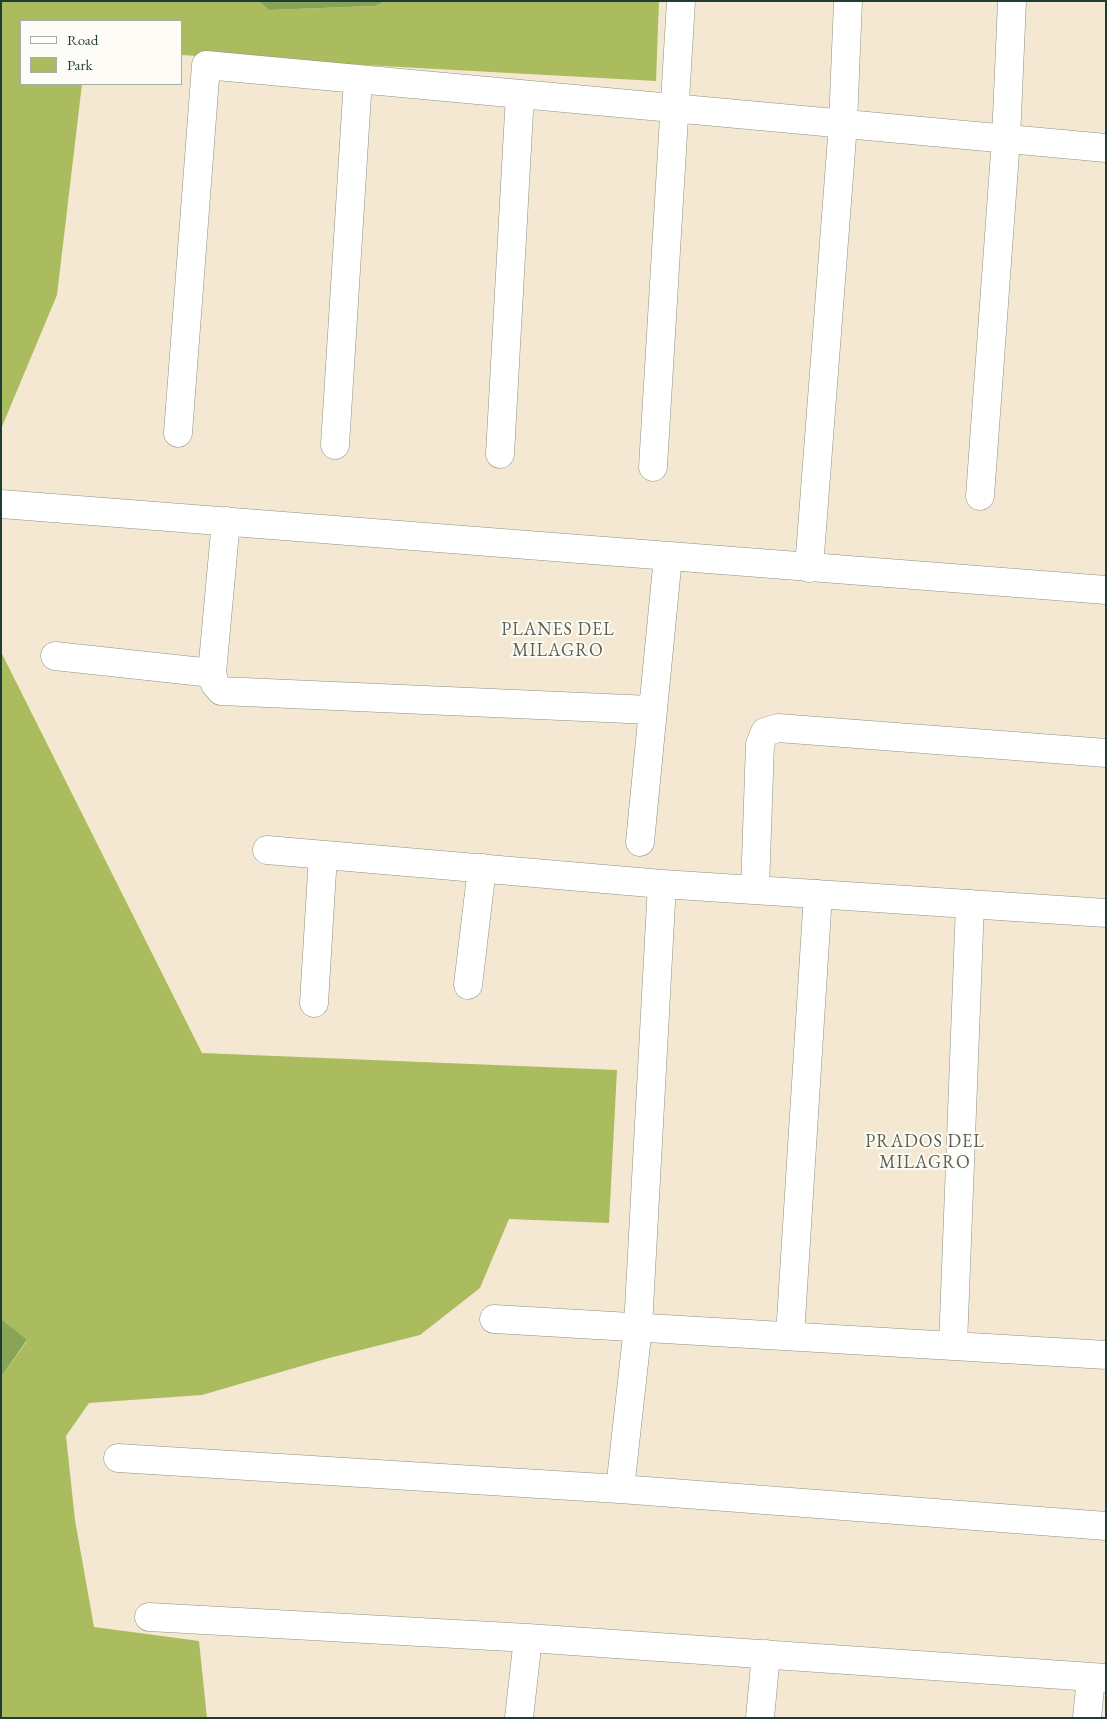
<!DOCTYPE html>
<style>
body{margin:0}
#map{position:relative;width:1107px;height:1719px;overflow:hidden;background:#f5e8d2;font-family:"EB Garamond",serif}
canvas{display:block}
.frame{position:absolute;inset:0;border:2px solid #1f3d34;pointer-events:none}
.legend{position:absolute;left:20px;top:20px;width:162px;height:65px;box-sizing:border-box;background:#fdfcf7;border:1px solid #a4b0a9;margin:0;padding:6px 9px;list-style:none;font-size:15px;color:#1f3d34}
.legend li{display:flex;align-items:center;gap:10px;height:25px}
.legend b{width:25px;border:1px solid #a4b0a9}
</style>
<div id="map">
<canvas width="1107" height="1719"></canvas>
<div class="frame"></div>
<ul class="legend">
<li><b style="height:6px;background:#fff"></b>Road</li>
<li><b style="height:14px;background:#abbc5f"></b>Park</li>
</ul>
</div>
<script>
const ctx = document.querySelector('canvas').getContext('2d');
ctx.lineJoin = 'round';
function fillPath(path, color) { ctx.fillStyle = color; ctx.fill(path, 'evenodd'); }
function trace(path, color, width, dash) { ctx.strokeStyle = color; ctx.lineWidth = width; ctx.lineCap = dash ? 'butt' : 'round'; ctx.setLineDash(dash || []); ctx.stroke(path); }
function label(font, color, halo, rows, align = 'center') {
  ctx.font = font + ' "EB Garamond",serif'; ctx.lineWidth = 4; ctx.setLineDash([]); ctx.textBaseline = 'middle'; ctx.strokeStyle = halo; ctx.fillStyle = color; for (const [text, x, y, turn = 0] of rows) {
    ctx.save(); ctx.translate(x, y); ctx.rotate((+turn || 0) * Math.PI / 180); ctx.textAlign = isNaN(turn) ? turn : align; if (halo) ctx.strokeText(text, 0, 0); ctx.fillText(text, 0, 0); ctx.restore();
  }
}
fillPath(new Path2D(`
 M1 1H258L269 10 375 6 386 1H659L656 81 181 55V21H21V84H82L57 295 1 429Z
 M1 652 202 1053 617 1070 609 1223 509 1219 480 1288 420 1335 329 1358 202 1395 89 1403 66 1436 75 1520 94 1627 199 1641 207 1718H1V1377L27 1341 1 1319Z`), '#abbc5f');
fillPath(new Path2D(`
 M258 1H386L375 6 269 10Z
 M1 1319 27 1340 1 1377Z`), '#88a456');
const minor = new Path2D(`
 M178 433 206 65 1106 148
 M335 445 358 79
 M500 454 520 94
 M653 467 681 1
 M980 496 1006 139 1012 1
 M1 504 1106 590
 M226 521 212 673 215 684 221 691 651 710
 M809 568 843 124 848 1
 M55 656 212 673
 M640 842 668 557
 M267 850 662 884 1106 913
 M755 889 760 744 765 732 778 728 1106 753
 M468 985 482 868
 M314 1003 323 855
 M494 1319 1106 1355
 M790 1336 818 894
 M953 1345 970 904
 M118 1458 620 1489 1106 1526
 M620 1489 638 1327 662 884
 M149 1617 528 1638 1106 1678
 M519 1718 528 1638
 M760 1718 766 1654
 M1087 1718 1091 1678`);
trace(minor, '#8a9283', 29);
trace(minor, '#fff', 28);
ctx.letterSpacing = '1px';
label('18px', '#5c604f', '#fdfcf7', [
 ["PLANES DEL",558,630],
 ["MILAGRO",558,651],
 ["PRADOS DEL",925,1142],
 ["MILAGRO",925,1163]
]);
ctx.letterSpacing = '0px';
</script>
